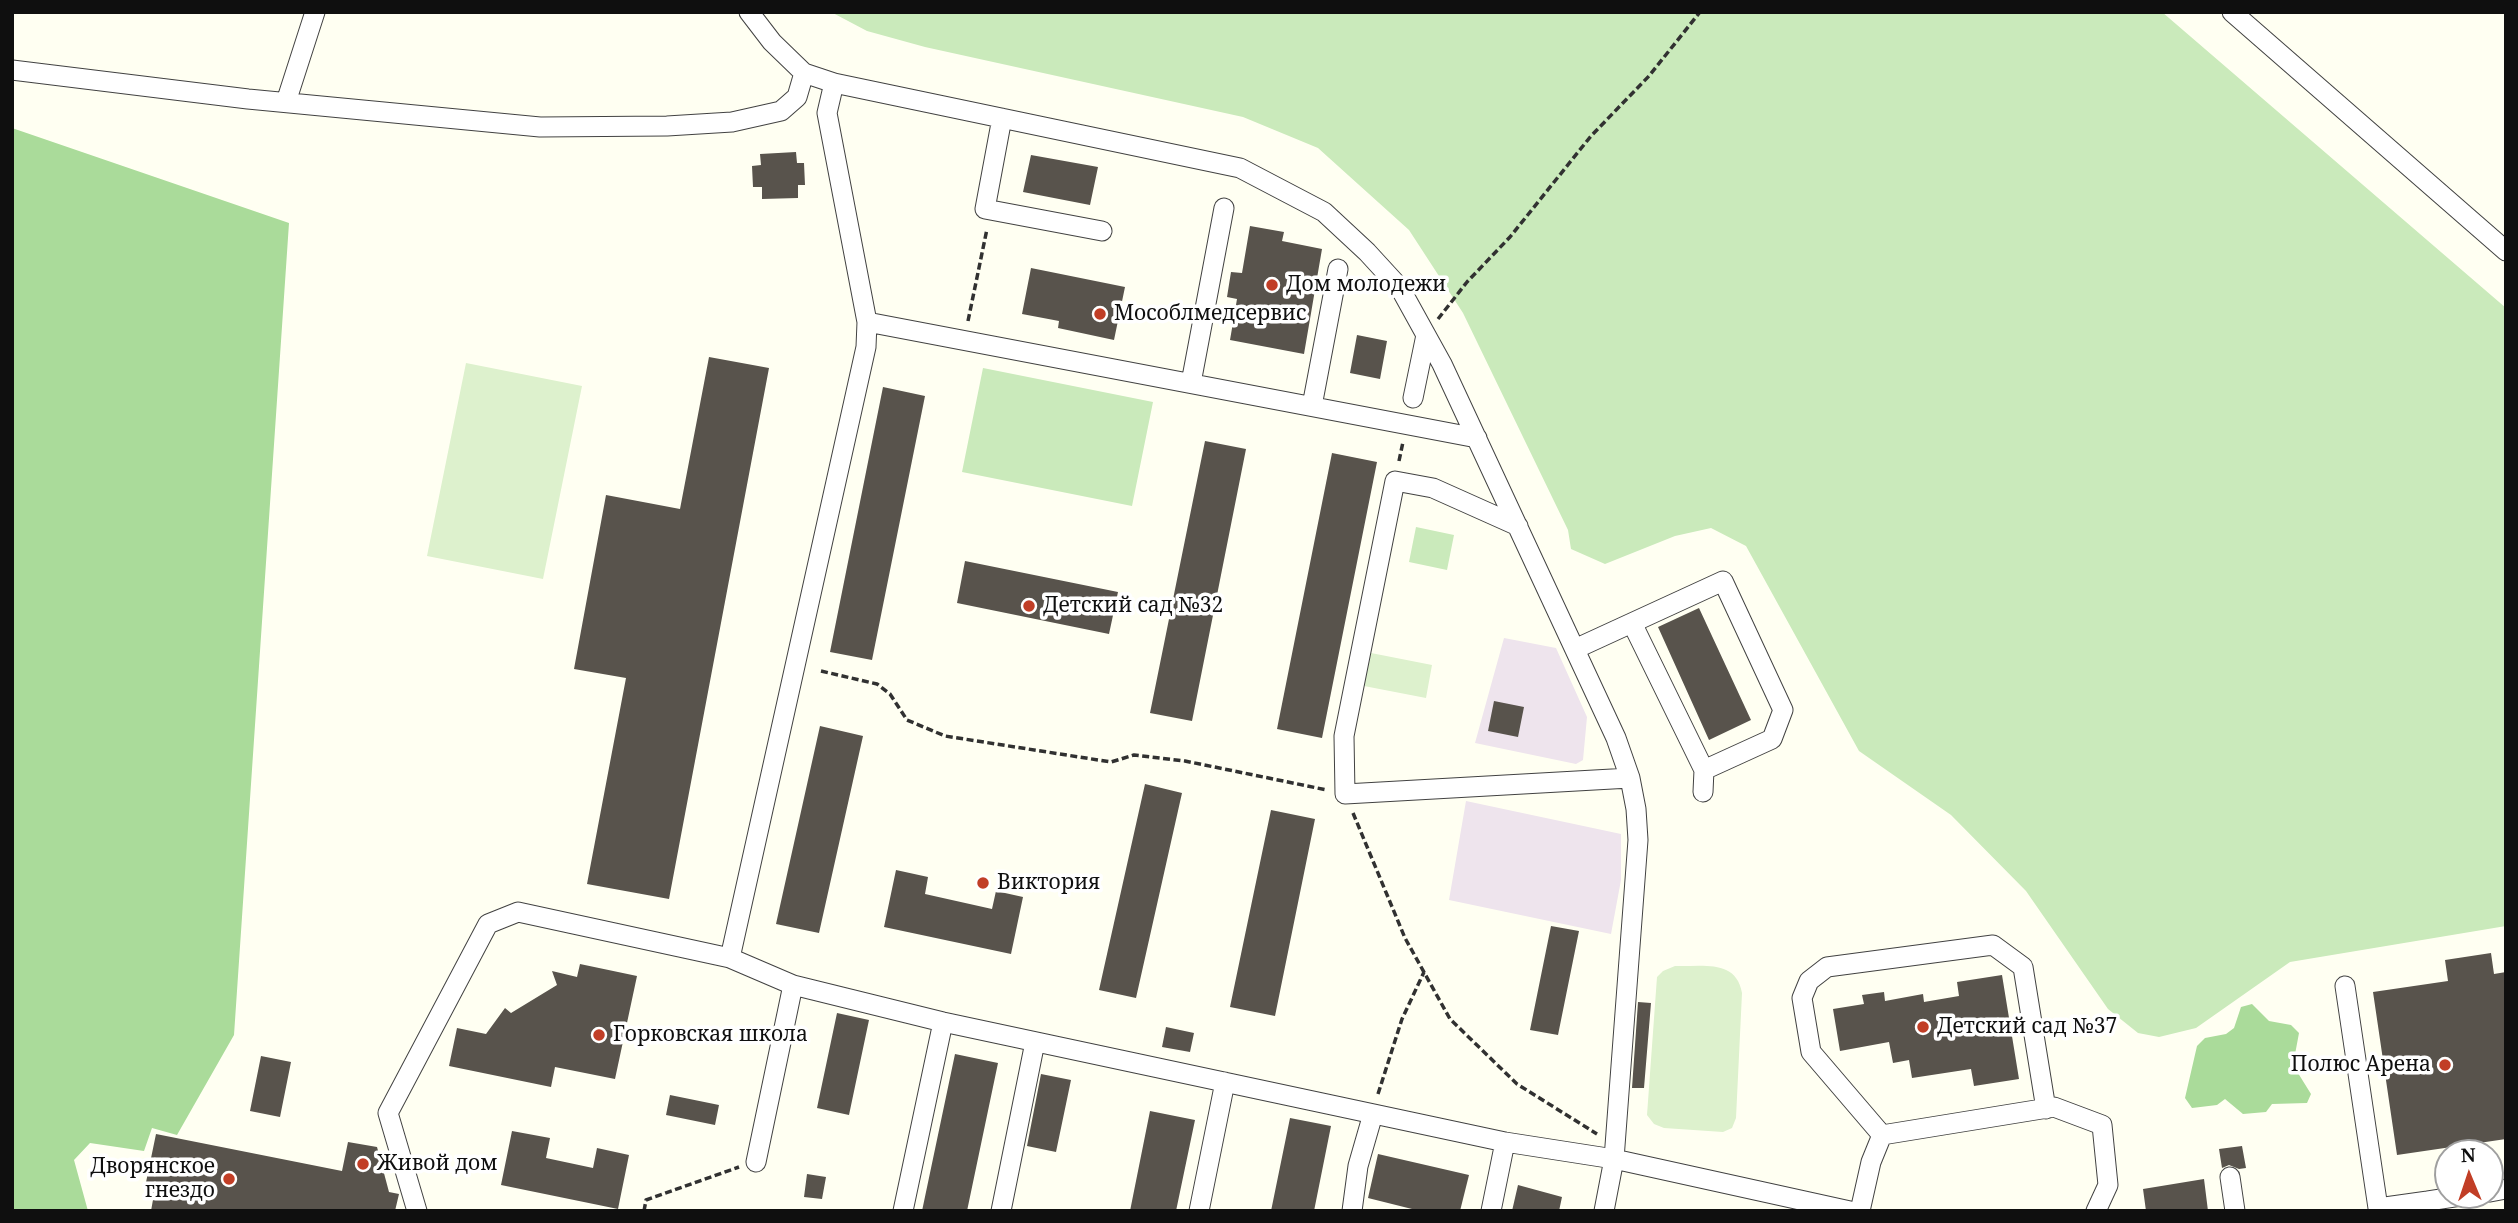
<!DOCTYPE html>
<meta charset="utf-8">
<style>
body{margin:0}
#map{position:relative;width:2518px;height:1223px;overflow:hidden;background:#fffff2;font-family:"Noto Serif",serif}
canvas{display:block}
.frame{position:absolute;inset:0;border:14px solid #0f0f0f;pointer-events:none}
.north{position:absolute;left:2434px;top:1139px;width:70px;height:70px;box-sizing:border-box;background:#fff;border:2px solid #9f9f9f;border-radius:50%;rotate:358deg;font-size:19px;font-weight:700;line-height:28px;text-align:center;color:#0f0f0f}
.north::after{content:'';display:block;margin:auto;width:24px;height:32px;background:#c13e26;clip-path:polygon(50% 0,100% 100%,50% 72%,0 100%)}
</style>
<div id="map">
<canvas width="2518" height="1223"></canvas>
<div class="frame"></div>
<div class="north">N</div>
</div>
<script>
const ctx = document.querySelector('canvas').getContext('2d');
ctx.lineJoin = 'round';
function fillPath(path, color) { ctx.fillStyle = color; ctx.fill(path, 'evenodd'); }
function trace(path, color, width, dash) { ctx.strokeStyle = color; ctx.lineWidth = width; ctx.lineCap = dash ? 'butt' : 'round'; ctx.setLineDash(dash || []); ctx.stroke(path); }
function label(font, color, halo, rows, align = 'center') {
  ctx.font = font + ' "Noto Serif",serif'; ctx.lineWidth = 7; ctx.setLineDash([]); ctx.textBaseline = 'middle'; ctx.strokeStyle = halo; ctx.fillStyle = color; for (const [text, x, y, turn = 0] of rows) {
    ctx.save(); ctx.translate(x, y); ctx.rotate((+turn || 0) * Math.PI / 180); ctx.textAlign = isNaN(turn) ? turn : align; if (halo) ctx.strokeText(text, 0, 0); ctx.fillText(text, 0, 0); ctx.restore();
  }
}
fillPath(new Path2D(`
 M1504 638 1556 648 1587 717 1583 760 1576 764 1475 743Z
 M1466 801 1621 834V880L1611 934 1449 900Z`), '#eee4ed');
fillPath(new Path2D(`
 M831 12H2162L2506 308V926L2290 962 2196 1028 2159 1037 2138 1033 2108 1009 2026 891 1951 815 1859 751 1746 546 1711 528 1675 536 1605 564 1571 549 1568 530 1463 313 1409 230 1318 148 1243 117 925 47 867 31Z
 M983 368 1153 402 1132 506 962 472Z
 M1416 527 1454 535 1447 570 1409 562Z`), '#caeabb');
fillPath(new Path2D(`
 M12 128 289 223 234 1035 177 1135 152 1128 144 1151 90 1143 74 1160 88 1211H12Z
 M2252 1004 2269 1021 2291 1025 2299 1033 2293 1065 2311 1094 2307 1103 2272 1104 2266 1112 2243 1114 2225 1099 2217 1105 2192 1108 2185 1098 2197 1046 2205 1038 2226 1034 2234 1028 2241 1007Z`), '#aadb9a');
fillPath(new Path2D(`
 M466 363 582 386 543 579 427 556Z
 M1371 653 1432 665 1426 698 1364 686Z
 M1675 966C1703 967 1736 959 1742 993L1736 1118 1732 1128 1723 1132 1664 1128 1654 1124 1647 1115 1657 977 1663 971Z`), '#ddf1cd');
fillPath(new Path2D(`
 M796 152 797 163H804L805 185H798V198L762 199V187H753L752 166 761 165 760 154Z
 M1031 155 1098 167 1090 205 1023 192Z
 M1250 226 1284 232 1282 241 1322 249 1304 354 1230 340 1237 299 1227 297 1231 272 1242 273Z
 M1031 268 1125 287 1114 340 1058 328 1059 321 1022 314Z
 M1357 335 1387 341 1380 379 1350 373Z
 M709 357 769 368 669 899 587 884 626 678 574 669 606 495 680 509Z
 M883 387 925 396 872 660 830 652Z
 M1205 441 1246 449 1192 721 1150 713Z
 M1332 453 1377 462 1322 738 1277 729Z
 M965 561 1118 592 1109 634 957 603Z
 M1699 608 1751 720 1709 740 1658 627Z
 M1494 701 1524 707 1518 737 1488 731Z
 M820 726 863 736 819 933 776 924Z
 M1145 784 1182 793 1136 998 1099 990Z
 M1271 810 1315 819 1275 1016 1230 1007Z
 M896 870 928 877 925 894 992 909 996 891 1023 897 1011 954 884 927Z
 M1551 926 1579 931 1558 1035 1530 1030Z
 M2491 953 2494 974 2506 972V1139L2397 1155 2373 992 2448 981 2445 960Z
 M580 964 637 976 615 1079 555 1067 551 1087 449 1066 457 1028 486 1034 505 1008 511 1013 557 985 552 971 577 977Z
 M2002 975 2019 1079 1974 1086 1971 1069 1912 1078 1909 1060 1893 1063 1889 1042 1840 1051 1833 1009 1864 1004 1862 995 1884 992 1885 1001 1923 994 1924 1002 1959 996 1957 982Z
 M1638 1002 1651 1003 1644 1088H1632Z
 M837 1013 869 1020 849 1115 817 1108Z
 M1166 1027 1194 1033 1190 1052 1162 1047Z
 M955 1054 998 1063 967 1211H922Z
 M261 1056 291 1062 280 1117 250 1111Z
 M1041 1074 1071 1080 1056 1152 1027 1146Z
 M670 1095 719 1105 715 1125 666 1115Z
 M1150 1111 1195 1120 1176 1211H1130Z
 M1290 1118 1331 1126 1314 1211H1271Z
 M512 1131 550 1138 546 1158 593 1168 597 1148 629 1155 618 1209 501 1185Z
 M156 1134 342 1171 348 1142 377 1147 389 1192 399 1194 395 1211H151L154 1194 144 1192Z
 M2242 1146 2246 1168 2239 1169 2229 1165 2222 1168 2219 1149Z
 M1378 1154 1469 1175 1460 1211H1420L1368 1198Z
 M807 1174 826 1177 822 1199 804 1197Z
 M2204 1179 2208 1211H2146L2143 1189Z
 M1518 1185 1562 1197 1559 1211H1512Z`), '#58534c');
const minor = new Path2D(`
 M749 12 772 42 804 73 834 83 1240 168 1324 212 1367 252 1400 288 1442 364 1616 738 1630 778 1636 809 1638 840 1614 1159 1850 1211
 M2232 12 2506 251
 M12 70 248 99 540 127 667 126 732 122 781 111 797 97 804 73
 M286 102 315 12
 M1002 118 985 209 1102 231
 M867 322 1477 438
 M1191 383 1224 208
 M1413 398 1426 335
 M1312 406 1338 269
 M1518 526 1433 488 1395 481 1344 736 1345 794 1630 778
 M1632 623 1704 770
 M1575 649 1723 581 1783 710 1772 739 1704 770 1703 792
 M730 958 866 347 867 322 827 113 834 83
 M2345 986 2378 1208 2428 1201
 M1882 1135 1811 1052 1802 998 1809 981 1827 967 1993 945 2023 967 2046 1109
 M756 1162 793 985
 M2230 1177 2235 1211
 M2490 1192 2506 1189
 M417 1211 388 1113 488 924 518 912 730 958 793 985 943 1022 1505 1142 1614 1159 1604 1211
 M903 1211 943 1022
 M1001 1211 1035 1042
 M1199 1211 1225 1082
 M1352 1211 1358 1166 1373 1114
 M1491 1211 1505 1142
 M1860 1211 1871 1162 1882 1135 2054 1107 2102 1125 2108 1185 2096 1211
 M2429 1211 2428 1201 2467 1195`);
trace(minor, '#424242', 21);
trace(new Path2D(`
 M1438 319 1467 282 1510 237 1591 136 1649 76 1700 12
 M968 321 987 229
 M1399 461 1403 442
 M821 671 877 684 890 694 907 720 945 736 1111 762 1134 755 1185 761 1327 790
 M1353 813 1405 938 1450 1019 1517 1084 1597 1134
 M1378 1094 1402 1019 1424 972
 M644 1211 646 1200 739 1167`), '#313131', 3.5, [7, 3.5]);
trace(minor, '#fff', 19);
for (const [x, y, r, color] of [
 [1272,285,7,"#c13e26"],
 [1100,314,7,"#c13e26"],
 [1029,606,7,"#c13e26"],
 [983,883,7,"#c13e26"],
 [1923,1027,7,"#c13e26"],
 [599,1035,7,"#c13e26"],
 [2445,1065,7,"#c13e26"],
 [363,1164,7,"#c13e26"],
 [229,1179,7,"#c13e26"]
]) { const dot = new Path2D(); dot.arc(x, y, r, 0, 2 * Math.PI); ctx.fillStyle = color; ctx.fill(dot); trace(dot, '#fff', 2.5); }
label('21px', '#0f0f0f', '#fff', [
 ["Дом молодежи",1286,285],
 ["Мособлмедсервис",1114,314],
 ["Детский сад №32",1043,606],
 ["Виктория",997,883],
 ["Детский сад №37",1937,1027],
 ["Горковская школа",613,1035],
 ["Полюс Арена",2431,1065,"right"],
 ["Живой дом",377,1164],
 ["Дворянское",215,1167,"right"],
 ["гнездо",215,1191,"right"]
], 'left');
</script>
